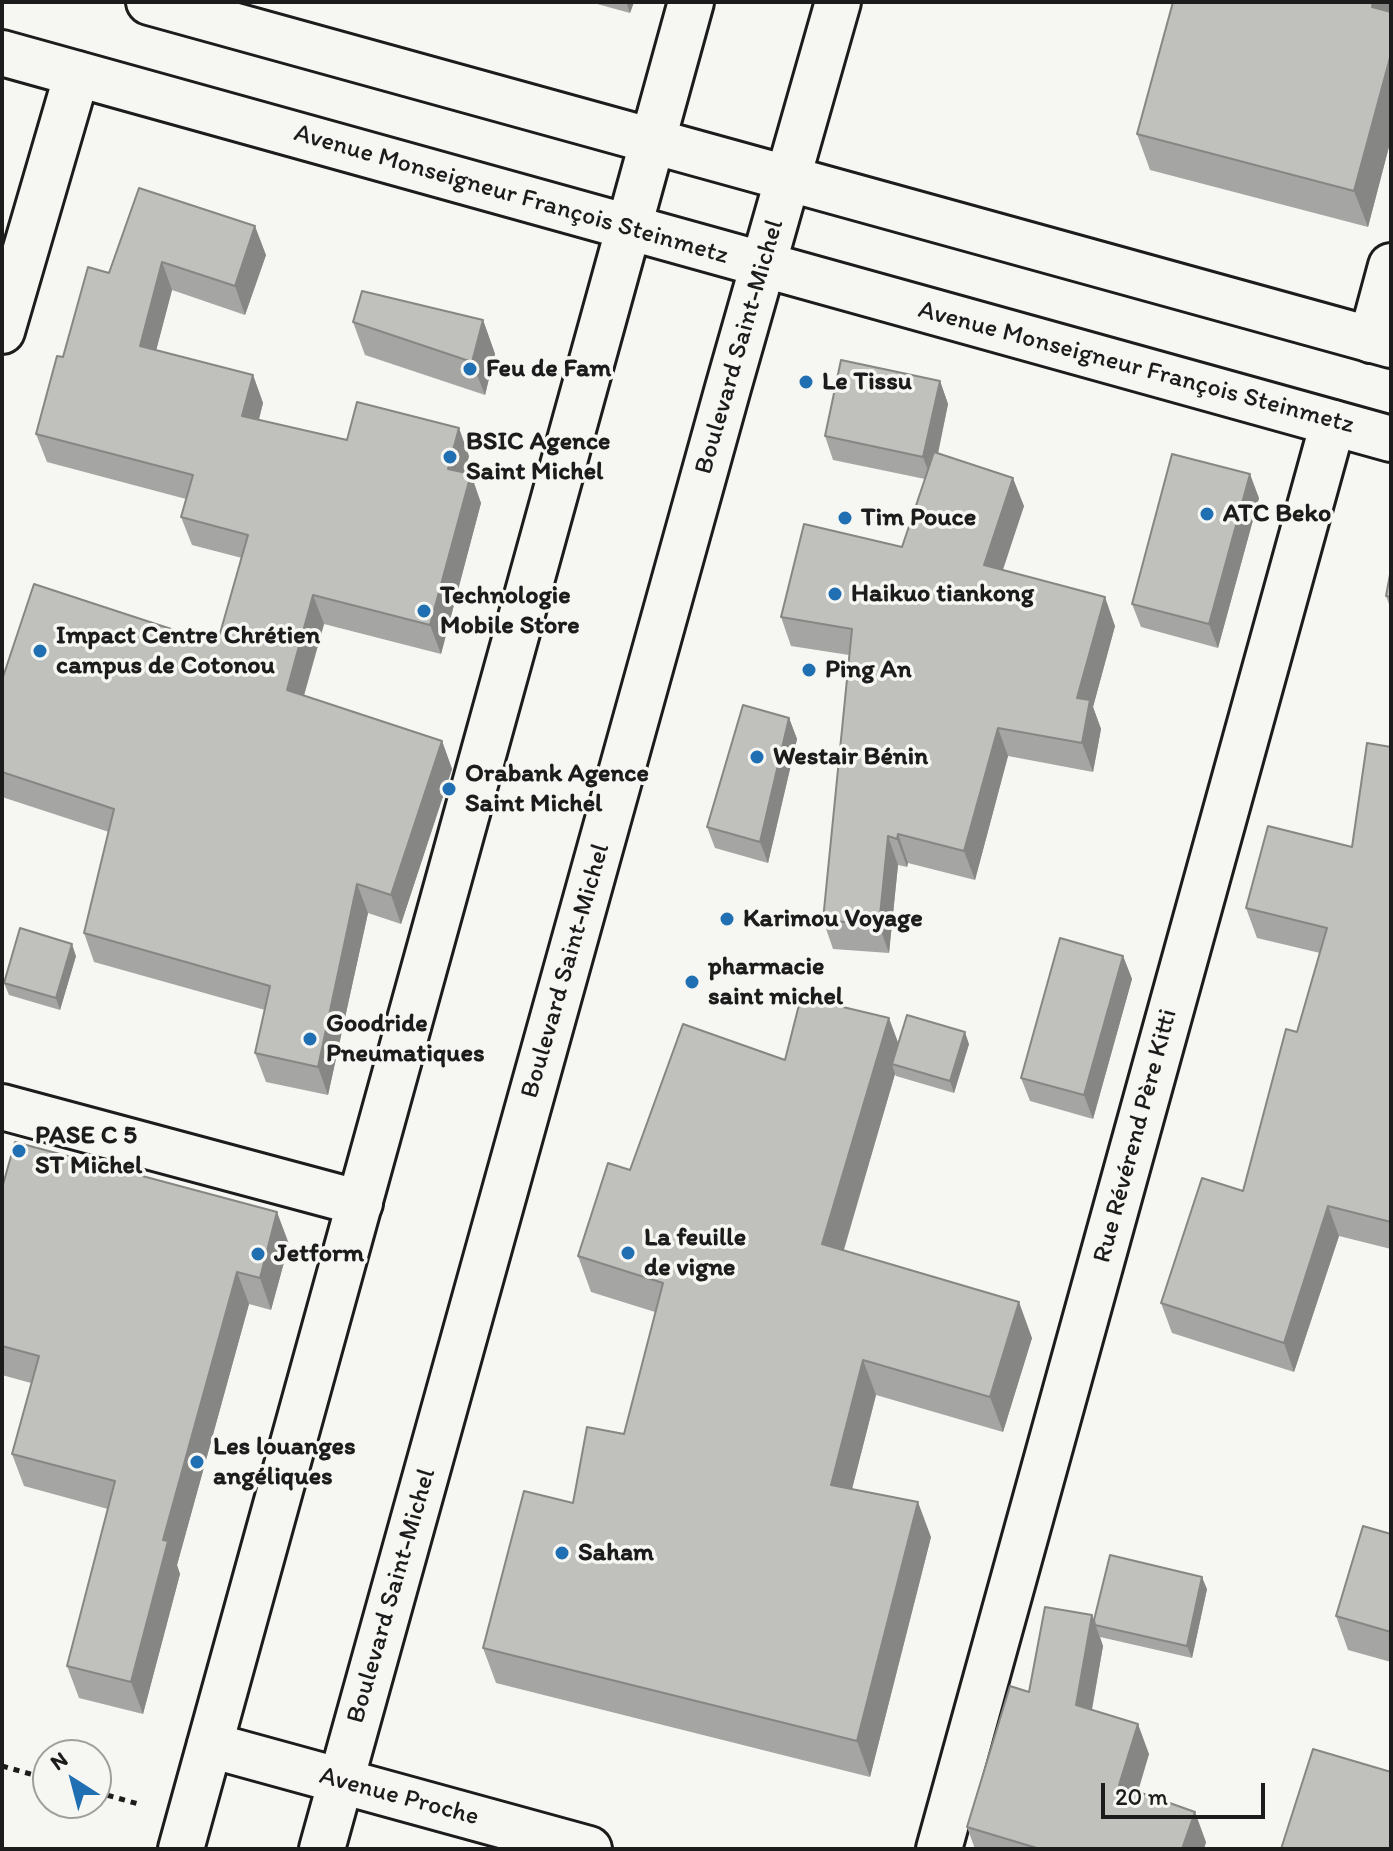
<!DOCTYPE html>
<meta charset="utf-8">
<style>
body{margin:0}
#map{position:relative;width:1393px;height:1851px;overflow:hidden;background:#f6f6f2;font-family:Itim,sans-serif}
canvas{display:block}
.frame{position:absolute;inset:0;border:4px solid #1c1c1c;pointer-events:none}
.north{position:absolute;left:32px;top:1739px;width:80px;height:80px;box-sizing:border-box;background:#f6f6f2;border:2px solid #9f9f9c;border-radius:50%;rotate:324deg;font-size:22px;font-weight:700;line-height:32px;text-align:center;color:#1c1c1c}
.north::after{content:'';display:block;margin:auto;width:28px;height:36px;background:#1f6fb2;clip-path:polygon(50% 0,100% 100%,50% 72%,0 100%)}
.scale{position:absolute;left:1101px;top:1783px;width:164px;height:36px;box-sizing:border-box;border:4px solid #1c1c1c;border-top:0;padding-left:10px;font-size:24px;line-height:28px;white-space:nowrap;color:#1c1c1c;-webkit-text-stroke:6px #f6f6f2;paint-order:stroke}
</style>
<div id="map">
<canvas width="1393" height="1851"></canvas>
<div class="frame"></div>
<div class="north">N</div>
<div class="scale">20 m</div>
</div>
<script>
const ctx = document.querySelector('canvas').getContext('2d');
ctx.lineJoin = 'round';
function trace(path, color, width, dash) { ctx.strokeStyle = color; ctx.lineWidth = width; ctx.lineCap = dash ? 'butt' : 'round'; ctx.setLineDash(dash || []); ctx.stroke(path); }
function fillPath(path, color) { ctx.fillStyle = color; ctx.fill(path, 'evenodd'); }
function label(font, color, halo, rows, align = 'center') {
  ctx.font = font + ' Itim,sans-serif'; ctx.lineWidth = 7; ctx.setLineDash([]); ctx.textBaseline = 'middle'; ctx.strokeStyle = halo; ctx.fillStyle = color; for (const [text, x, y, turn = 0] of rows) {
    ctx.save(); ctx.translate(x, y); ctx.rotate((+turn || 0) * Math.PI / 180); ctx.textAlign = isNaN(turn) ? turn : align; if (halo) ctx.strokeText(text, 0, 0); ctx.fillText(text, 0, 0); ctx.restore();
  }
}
const minor = new Path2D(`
 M2 331 77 74
 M1371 340 1391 266
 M2 1107 360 1203
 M939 1849 1333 423`);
const tertiary = new Path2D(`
 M210 1745 589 1849`);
const primary = new Path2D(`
 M149 2 1391 345
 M2 53 1391 439
 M181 1849 691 2
 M322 1849 728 388 838 2`);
trace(minor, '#1c1c1c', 50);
trace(tertiary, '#1c1c1c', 50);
trace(primary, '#1c1c1c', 50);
trace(new Path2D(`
 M2 1766 48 1779
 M96 1792 142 1805`), '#1c1c1c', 5, [6, 6]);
trace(minor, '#f6f6f2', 44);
trace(tertiary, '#f6f6f2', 44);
trace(primary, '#f6f6f2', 44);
fillPath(new Path2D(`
 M590 2H634L630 13Z
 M1391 2V139L1368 227 1150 170 1137 134Z
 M139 188 266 255 245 315 172 290 156 350 253 375 263 403 259 420 347 440 469 456 464 473 481 503 441 654 324 624 304 696 442 741 452 769 401 924 368 913 328 1095 266 1082 255 1053 265 1010 94 962 84 933 109 832 2 797V680L217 644 242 558 192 545 181 517 186 499 47 462 36 434 63 357 109 273Z
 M483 320 495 354 485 395 365 355 353 322Z
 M940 381 948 404 938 454 1024 506 1002 570 1115 626 1093 707 1101 729 1093 772 1008 756 975 880 908 863 907 867 898 865 889 953 833 949 823 920 849 655 791 646 781 617 902 547 925 479 833 460 825 436Z
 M1259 498 1218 648 1141 627 1132 604Z
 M1391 569V610L1386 596Z
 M789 718 797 739 768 863 715 848 707 827Z
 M1391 747V1249L1339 1236 1294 1372 1172 1333 1161 1303 1243 1191 1297 1032 1320 953 1257 938 1246 908 1352 847Z
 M76 956 60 1010 9 995 4 983Z
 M1123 956 1132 979 1093 1119 1030 1101 1021 1078Z
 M898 1044H969L954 1093 896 1076 895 1074 844 1250 1032 1338 1003 1432 876 1395 852 1489 931 1537 870 1777 496 1683 483 1648 573 1503 624 1434 655 1312 591 1292 578 1256 630 1170 785 1060Z
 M2 1188 289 1244 271 1310 249 1304 177 1565 180 1574 143 1714 79 1698 67 1666 108 1509 24 1486 12 1454 31 1383 2 1375Z
 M1391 1534V1662L1348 1650 1336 1616Z
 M1207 1589 1192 1658 1100 1637 1103 1646 1092 1710 1149 1754 1138 1792 1206 1842 1204 1849H975L967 1827 1029 1692 1092 1615 1094 1620Z`), '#a5a5a3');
fillPath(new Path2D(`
 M626 2H634L630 13Z
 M1373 2H1391V23L1372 7Z
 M1391 54V139L1368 227 1354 191Z
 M255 226 266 255 245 315 235 286Z
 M162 262 172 290 150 374 140 346Z
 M483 320 495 354 485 395 472 362Z
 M253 375 263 403 252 444 242 416Z
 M940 381 948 404 932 481 923 457Z
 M459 428 469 456 458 497 448 469Z
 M471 474 481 503 441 654 430 625Z
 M1250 474 1259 498 1218 648 1209 624Z
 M1013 478 1024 506 995 594 984 565Z
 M313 595 324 624 297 719 287 690Z
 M1105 597 1115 626 1093 707 1101 729 1093 772 1082 743 1077 698Z
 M789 718 797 739 768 863 760 842Z
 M998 728 1008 756 975 880 964 851Z
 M442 741 452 769 401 924 391 895Z
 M898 834 908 863 907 867 897 839Z
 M888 836 898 865 889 953 879 925Z
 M357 884 368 913 328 1095 318 1067Z
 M72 944 76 956 60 1010 56 998Z
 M1123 956 1132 979 1093 1119 1084 1095Z
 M889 1018 902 1053 892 1064 895 1074 835 1279 822 1244Z
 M965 1032 969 1044 954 1093 950 1081Z
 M1328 1206 1339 1236 1294 1372 1284 1343Z
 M277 1212 289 1244 271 1310 260 1278Z
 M237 1272 249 1304 177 1565 180 1574 143 1714 131 1682 163 1540Z
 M1019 1302 1032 1338 1003 1432 990 1397Z
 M863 1360 876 1395 844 1520 831 1485Z
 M918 1502 931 1537 870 1777 857 1741Z
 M1202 1577 1207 1589 1192 1658 1187 1646Z
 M1092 1615 1103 1646 1087 1736 1076 1705Z
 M1138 1724 1149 1754 1130 1816 1119 1785Z
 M1195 1812 1206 1842 1204 1849H1182Z`), '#868684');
const building = new Path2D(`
 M1173 2H1373L1372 7 1391 12V54L1354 191 1137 134Z
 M139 188 255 226 235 286 162 262 140 346 253 375 242 416 347 440 357 402 459 428 448 469 471 474 430 625 313 595 287 690 442 741 391 895 357 884 318 1067 255 1053 270 986 84 933 114 809 2 772V680L34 584 217 644 248 535 181 517 193 475 36 434 57 356 63 357 88 267 109 273Z
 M362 291 483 320 472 362 353 322Z
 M841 360 940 381 923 457 825 436Z
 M934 452 1013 478 984 565 1105 597 1077 698 1090 700 1082 743 998 728 964 851 898 834 897 839 888 836 879 925 823 920 852 629 781 617 804 524 902 547Z
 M1172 454 1250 474 1209 624 1132 604Z
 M1391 569V597L1386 596Z
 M743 705 789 718 760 842 707 827Z
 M1367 743 1391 747V1222L1328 1206 1284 1343 1161 1303 1202 1178 1243 1191 1286 1029 1297 1032 1327 928 1246 908 1268 826 1352 847Z
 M20 928 72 944 56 998 4 983Z
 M1060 938 1123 956 1084 1095 1021 1078Z
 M801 997 889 1018 822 1244 1019 1302 990 1397 863 1360 831 1485 918 1502 857 1741 483 1648 524 1491 573 1503 587 1427 624 1434 663 1283 578 1256 608 1163 630 1170 683 1024 785 1060Z
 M907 1015 965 1032 950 1081 892 1064Z
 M15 1142 277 1212 260 1278 237 1272 163 1540 168 1541 131 1682 67 1666 115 1481 12 1454 39 1356 2 1346V1188Z
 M1363 1526 1391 1534V1632L1336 1616Z
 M1110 1555 1202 1577 1187 1646 1095 1625 1094 1620Z
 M1045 1607 1092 1615 1076 1705 1138 1724 1119 1785 1195 1812 1182 1849H1040L967 1827 1010 1686 1029 1692Z
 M1313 1749 1391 1772V1849H1281Z`);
fillPath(building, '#c0c0bd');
trace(building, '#868684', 2);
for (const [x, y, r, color] of [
 [470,369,8,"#1f6fb2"],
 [806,382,8,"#1f6fb2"],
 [450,457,8,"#1f6fb2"],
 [1207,514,8,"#1f6fb2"],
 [845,518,8,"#1f6fb2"],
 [835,594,8,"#1f6fb2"],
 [424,611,8,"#1f6fb2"],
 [40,651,8,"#1f6fb2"],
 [809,670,8,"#1f6fb2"],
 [757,757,8,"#1f6fb2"],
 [449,789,8,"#1f6fb2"],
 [727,919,8,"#1f6fb2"],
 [692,982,8,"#1f6fb2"],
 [310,1039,8,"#1f6fb2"],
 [19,1151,8,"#1f6fb2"],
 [628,1253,8,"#1f6fb2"],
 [258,1254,8,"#1f6fb2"],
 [197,1462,8,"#1f6fb2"],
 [562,1553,8,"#1f6fb2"]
]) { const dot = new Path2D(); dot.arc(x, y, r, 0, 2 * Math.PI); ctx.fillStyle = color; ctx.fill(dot); trace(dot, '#f6f6f2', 3); }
label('26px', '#1c1c1c', '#f6f6f2', [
 ["Avenue Monseigneur François Steinmetz",511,195,16],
 ["Boulevard Saint-Michel",740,347,-74],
 ["Avenue Monseigneur François Steinmetz",1136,368,15],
 ["Boulevard Saint-Michel",566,971,-74],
 ["Rue Révérend Père Kitti",1136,1136,-75],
 ["Boulevard Saint-Michel",392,1596,-74],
 ["Avenue Proche",399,1797,15]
]);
label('bold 26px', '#1c1c1c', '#f6f6f2', [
 ["Feu de Fam",486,369],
 ["Le Tissu",822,382],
 ["BSIC Agence",466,442],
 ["Saint Michel",466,472],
 ["ATC Beko",1223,514],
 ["Tim Pouce",861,518],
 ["Haikuo tiankong",851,594],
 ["Technologie",440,596],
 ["Mobile Store",440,626],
 ["Impact Centre Chrétien",56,636],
 ["campus de Cotonou",56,666],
 ["Ping An",825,670],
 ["Westair Bénin",773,757],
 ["Orabank Agence",465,774],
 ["Saint Michel",465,804],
 ["Karimou Voyage",743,919],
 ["pharmacie",708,967],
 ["saint michel",708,997],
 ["Goodride",326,1024],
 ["Pneumatiques",326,1054],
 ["PASE C 5",35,1136],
 ["ST Michel",35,1166],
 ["La feuille",644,1238],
 ["de vigne",644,1268],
 ["Jetform",274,1254],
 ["Les louanges",213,1447],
 ["angéliques",213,1477],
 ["Saham",578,1553]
], 'left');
</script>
